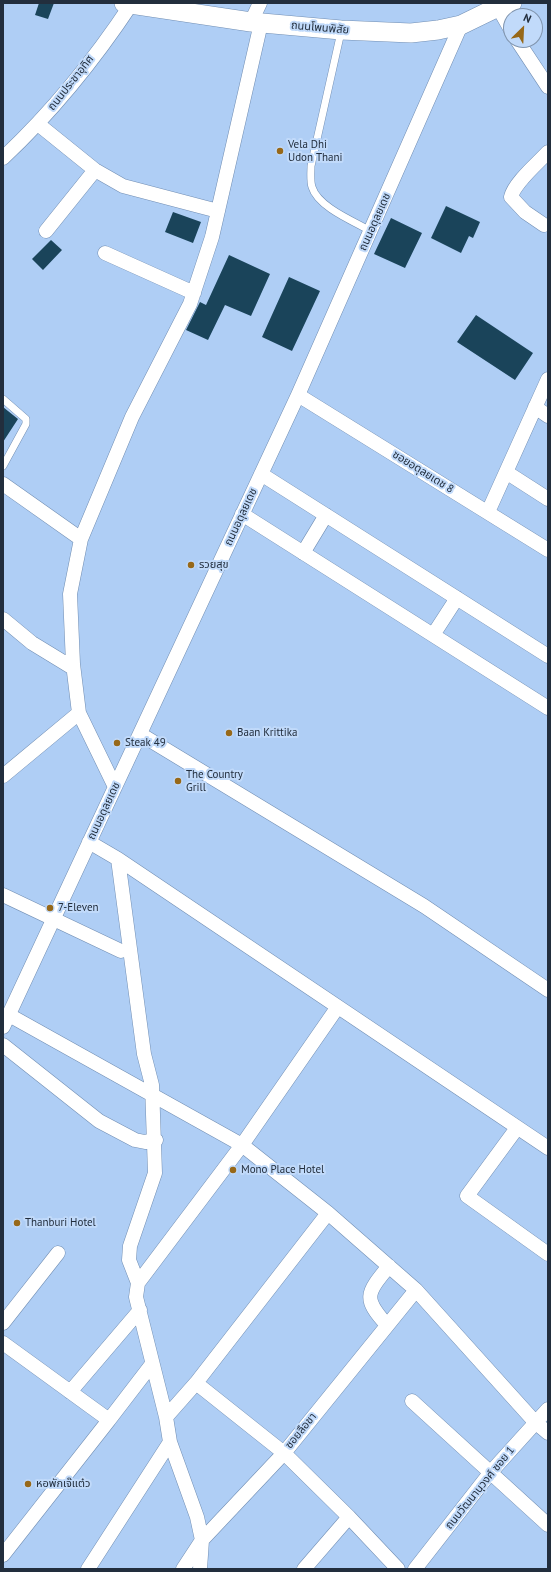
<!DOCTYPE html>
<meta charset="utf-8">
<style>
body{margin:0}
#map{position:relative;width:551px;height:1572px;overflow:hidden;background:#afcef5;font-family:"PT Sans",sans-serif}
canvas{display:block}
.frame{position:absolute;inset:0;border:4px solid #222e3d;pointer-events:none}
.north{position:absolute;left:503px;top:8px;width:40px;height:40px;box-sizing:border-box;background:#c1dafa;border:1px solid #8195ae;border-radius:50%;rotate:24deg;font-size:11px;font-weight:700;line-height:16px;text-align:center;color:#222e3d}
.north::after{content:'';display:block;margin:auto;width:14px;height:18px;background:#976818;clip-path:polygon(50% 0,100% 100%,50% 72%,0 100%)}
</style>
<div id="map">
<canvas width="551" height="1572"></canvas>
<div class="frame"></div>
<div class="north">N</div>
</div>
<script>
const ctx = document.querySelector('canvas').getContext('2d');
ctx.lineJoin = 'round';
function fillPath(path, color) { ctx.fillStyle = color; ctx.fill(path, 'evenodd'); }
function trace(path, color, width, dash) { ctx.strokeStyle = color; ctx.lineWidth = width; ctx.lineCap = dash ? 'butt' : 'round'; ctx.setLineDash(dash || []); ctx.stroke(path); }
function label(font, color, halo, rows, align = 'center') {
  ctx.font = font + ' "PT Sans","Noto Sans Thai",sans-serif'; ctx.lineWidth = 4; ctx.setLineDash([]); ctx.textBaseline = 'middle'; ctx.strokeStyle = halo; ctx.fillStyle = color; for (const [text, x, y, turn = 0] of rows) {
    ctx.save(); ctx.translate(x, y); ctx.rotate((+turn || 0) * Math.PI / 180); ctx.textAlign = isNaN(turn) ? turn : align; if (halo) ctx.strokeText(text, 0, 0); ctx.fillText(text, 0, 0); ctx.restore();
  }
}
fillPath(new Path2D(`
 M39 3H54L48 19 35 15Z
 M446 206 480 222 473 238 469 236 461 253 431 238Z
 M173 212 201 222 193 243 165 232Z
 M391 218 422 233 405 268 374 254Z
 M51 240 62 250 43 270 32 259Z
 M229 255 270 274 251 316 225 305 208 340 186 330 200 302 206 305Z
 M289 277 320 291 292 351 262 337Z
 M476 315 533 353 515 380 457 342Z
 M3 407 18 419 3 442Z`), '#1a445a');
const lane = new Path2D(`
 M341 32 311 166C311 172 310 181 312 187 318 207 353 221 371 231
 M3 399 26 419V424L3 466`);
const street = new Path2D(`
 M498 3V7L511 30
 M251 22 260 3
 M517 40 548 87
 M38 124 95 170 123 186 218 211
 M3 158C52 112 95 59 132 3
 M544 225 525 212 511 197C514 183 538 163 548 152
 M46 231 95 170
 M105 253 194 293
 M298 395 548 550
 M535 407 548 416
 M506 472 548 499
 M261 474 548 656
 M3 484 81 539
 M488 512 548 379
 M242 514 548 708
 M303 553 326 515
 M3 619 32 643 73 668
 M433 635 457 598
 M140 734 424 906 548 990
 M3 776 79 713
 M115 787 79 713 73 664 70 594 81 539 132 417 190 304 212 237 261 23
 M89 842 118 859 548 1148
 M118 859 144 1054 152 1085 155 1173 130 1246 129 1260 138 1283
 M3 895 121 951
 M9 1015 242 1145 328 1213 416 1290 535 1422 548 1433
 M3 1027 298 395 461 25
 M3 1045 99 1121 135 1140 145 1142 156 1140
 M517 1128 467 1196 548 1254
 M3 1323 58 1253
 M387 1325C362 1298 367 1293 389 1266
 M3 1343 109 1420 152 1364
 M196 1383 284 1453 349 1517 304 1569
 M70 1392 140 1310
 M412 1401 548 1525
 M166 1417 196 1383 328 1213
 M349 1517 398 1569
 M3 1555 109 1420
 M88 1569 170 1442
 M183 1569 202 1540 284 1453 416 1290
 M200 1569 202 1540 197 1517 170 1442 166 1417 136 1297 138 1283 242 1145 337 1008
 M415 1569 490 1473 548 1409`);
const secondary = new Path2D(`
 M124 3 251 22 341 30 411 33 438 30 461 25 498 7 512 3`);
trace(lane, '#718eb3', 8);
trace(street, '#718eb3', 15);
trace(secondary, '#718eb3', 20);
trace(lane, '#fff', 7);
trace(street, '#fff', 14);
trace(secondary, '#fff', 19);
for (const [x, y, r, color] of [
 [280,151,4,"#976818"],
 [191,565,4,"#976818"],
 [229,733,4,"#976818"],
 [117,743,4,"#976818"],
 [178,781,4,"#976818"],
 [50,908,4,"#976818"],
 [233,1170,4,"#976818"],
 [17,1223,4,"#976818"],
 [28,1484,4,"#976818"]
]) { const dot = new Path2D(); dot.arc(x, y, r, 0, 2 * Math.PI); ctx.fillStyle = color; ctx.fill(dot); trace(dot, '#c1dafa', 1.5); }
label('11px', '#222e3d', '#c1dafa', [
 ["ถนนโพนพิสัย",320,28,5],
 ["ถนนประชาอุทิศ",71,83,-52],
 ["ถนนอดุลยเดช",375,222,-66],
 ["ซอยอดุลยเดช 8",423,472,32],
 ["ถนนอดุลยเดช",241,517,-65],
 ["ถนนอดุลยเดช",104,811,-65],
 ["ซอยลือชา",301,1431,-51],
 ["ถนนวัฒนานุวงศ์ ซอย 1",480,1488,-51]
]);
label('11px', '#222e3d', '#c1dafa', [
 ["Vela Dhi",288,145],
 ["Udon Thani",288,158],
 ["รวยสุข",199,565],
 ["Baan Krittika",237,733],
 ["Steak 49",125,743],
 ["The Country",186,775],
 ["Grill",186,788],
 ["7-Eleven",58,908],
 ["Mono Place Hotel",241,1170],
 ["Thanburi Hotel",25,1223],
 ["หอพักเจ๊แต๋ว",36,1484]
], 'left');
</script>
